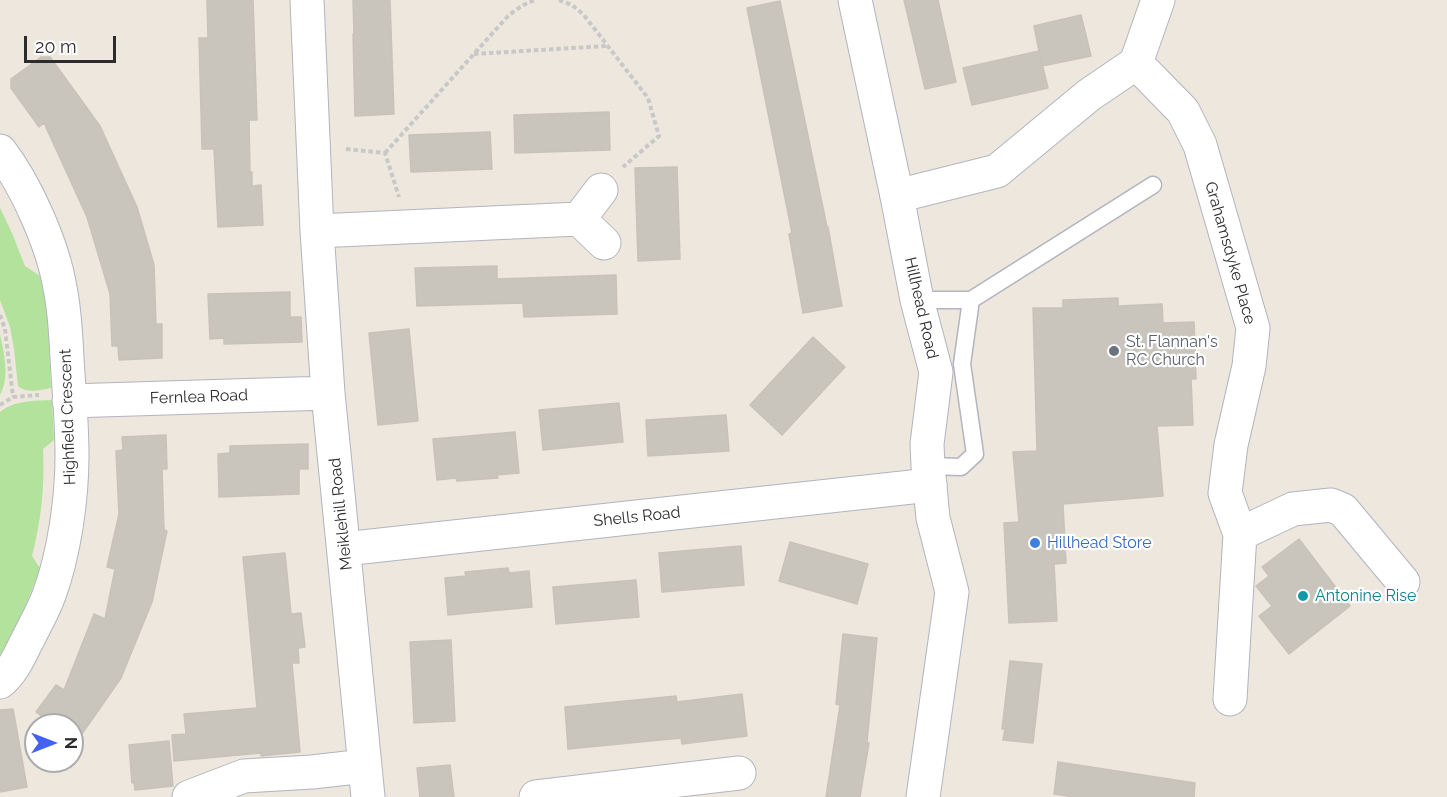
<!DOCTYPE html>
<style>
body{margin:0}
#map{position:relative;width:1447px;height:797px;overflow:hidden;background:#ede7de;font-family:Raleway,sans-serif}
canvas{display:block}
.north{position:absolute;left:24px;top:713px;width:60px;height:60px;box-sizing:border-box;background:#fff;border:2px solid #ababab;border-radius:50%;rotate:90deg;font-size:16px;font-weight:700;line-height:24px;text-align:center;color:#2c2c2c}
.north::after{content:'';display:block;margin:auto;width:21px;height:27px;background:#4362f5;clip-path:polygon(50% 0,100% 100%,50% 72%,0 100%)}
.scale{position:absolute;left:24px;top:36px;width:92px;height:27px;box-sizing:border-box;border:3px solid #2c2c2c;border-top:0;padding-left:8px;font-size:18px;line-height:21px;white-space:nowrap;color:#2c2c2c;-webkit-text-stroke:4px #fff;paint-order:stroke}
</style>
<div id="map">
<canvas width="1447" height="797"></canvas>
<div class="north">N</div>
<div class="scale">20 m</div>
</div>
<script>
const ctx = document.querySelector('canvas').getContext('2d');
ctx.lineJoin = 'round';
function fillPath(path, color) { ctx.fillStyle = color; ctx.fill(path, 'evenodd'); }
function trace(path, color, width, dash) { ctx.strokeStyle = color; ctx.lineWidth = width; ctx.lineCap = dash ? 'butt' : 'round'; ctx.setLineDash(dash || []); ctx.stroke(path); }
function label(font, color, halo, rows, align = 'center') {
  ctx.font = font + ' Raleway,sans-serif'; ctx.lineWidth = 4.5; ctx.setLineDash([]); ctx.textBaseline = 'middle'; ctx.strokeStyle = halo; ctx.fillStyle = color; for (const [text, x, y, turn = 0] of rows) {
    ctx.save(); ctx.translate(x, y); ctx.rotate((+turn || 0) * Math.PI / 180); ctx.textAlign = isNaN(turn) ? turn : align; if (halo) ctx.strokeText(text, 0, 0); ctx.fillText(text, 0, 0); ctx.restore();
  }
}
fillPath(new Path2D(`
 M0 208 12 233 25 266 40 276 47 298 51 388C40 390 27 394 18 386L14 349 10 327 0 300Z
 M0 334C4 354 10 377 0 395Z
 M52 400 54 440 43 449C45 486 41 521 32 556L40 568C29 599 17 627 0 655V412C15 400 34 401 52 400Z`), '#b3e29d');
const building = new Path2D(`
 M207 0H253L257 120H249L250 172H252V186L261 185 263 225 218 227 214 149H202L199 38H208Z
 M353 0H390L394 114 355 116 353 34H354Z
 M904 0H938L956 82 925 89Z
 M780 1 827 227H828L842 306 803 313 789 234 792 233 747 8Z
 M1081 15 1091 56 1042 66 1034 26Z
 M1039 51 1048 88 972 105 963 68Z
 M41 57H50L100 126 137 207 154 265 156 324H162V358L119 360 118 346H112L110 294 87 217 44 123 39 127 11 88V79Z
 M609 112 610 150 515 153 514 115Z
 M490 132 492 169 411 172 409 135Z
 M677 167 680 259 638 261 635 168Z
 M497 266V279L616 275 617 314 524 317 523 303 417 306 415 268Z
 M290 292V317H301L302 342 224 344V338L210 339 208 294Z
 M1118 298V306L1162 304 1163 323 1194 322 1196 379H1191L1193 425 1157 426 1163 496 1063 504 1066 563 1054 564 1057 621 1009 623 1004 523 1019 522 1013 452 1037 451 1033 308H1063V300Z
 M409 329 418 421 378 425 369 333Z
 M813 337 845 367 782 435 750 405Z
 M619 403 623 442 543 450 539 410Z
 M726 415 729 451 648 456 646 420Z
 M515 432 519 473 497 475 498 478 457 481 456 478 437 480 433 439Z
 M166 435 167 469H162L164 530 167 531 152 602 121 678 77 741 72 737V725H54L36 712 56 685 64 690 94 614 105 619 115 569 107 567 119 514 116 451 123 450 122 437Z
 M308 444V469H299V494L219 497 218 454 230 453V446Z
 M1299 539 1350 606 1289 654 1259 616 1272 606 1256 586 1269 576 1262 567Z
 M790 542 868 564 857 604 779 581Z
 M741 546 744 585 662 592 659 553Z
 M285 553 291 614 301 613 305 647 298 648 299 663H292L300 752 261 756V753L174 761 172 735 186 734 184 714 257 708 243 557Z
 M508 568 509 573 529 571 532 607 448 615 445 578 466 576 465 572Z
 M636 580 639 617 556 624 553 587Z
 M843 634 877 638 867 742 869 743 860 797H826L840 705 836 704Z
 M451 640 455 721 414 723 410 642Z
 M1010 661 1042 664 1033 743 1003 740 1005 729H1002Z
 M742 694 747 736 682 744 681 738 568 749 565 707 676 696 677 702Z
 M13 709 27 787 0 792V710Z
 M169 741 173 786 135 790 134 782 132 783 129 745Z
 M1058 762 1195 783 1194 797H1074L1054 794Z
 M450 765 454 797H420L417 768Z`);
fillPath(building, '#c9c5bd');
trace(building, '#c8c3b8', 1.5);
const service = new Path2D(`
 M917 300H971L1153 185
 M928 466 961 467 975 454 962 364 971 300`);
const minor = new Path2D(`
 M307 0 317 231 328 393 368 797
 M1136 63 1183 111 1200 145 1253 328 1249 366 1231 445 1225 493 1240 534 1230 699
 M0 151C26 185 53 245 60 288 66 316 66 346 68 374 70 401 72 429 72 456 72 499 64 555 49 595 44 609 36 623 29 637 21 652 14 671 0 682
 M601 190 579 219 604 243
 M897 196 997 171 1089 95 1136 63 1158 0
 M317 231 579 219
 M69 401 328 393
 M1240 534 1293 509 1331 505 1343 510 1403 582
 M344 549 930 485
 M189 797 244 776 312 772 365 766
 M536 797 739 773`);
const tertiary = new Path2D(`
 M855 0 897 196 917 300 936 372 927 444 928 466 933 518 952 592 923 797`);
trace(service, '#b2b4bf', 19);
trace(minor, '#b2b4bf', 35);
trace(tertiary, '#b2b4bf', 35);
trace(new Path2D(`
 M559 0 572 5 583 14 648 98 659 136 623 167
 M474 54 606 46
 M346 149 385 153 399 197
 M385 153 508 16C517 9 526 2 537 0
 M0 315 5 329 13 397
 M0 405 13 397 39 395`), '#c8c8c8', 4, [4.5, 3]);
trace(service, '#fff', 16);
trace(minor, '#fff', 33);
trace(tertiary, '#fff', 33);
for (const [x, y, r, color] of [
 [1114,351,6,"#6b7280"],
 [1035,543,6,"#3f7fe0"],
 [1303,596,6,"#0f9aa8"]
]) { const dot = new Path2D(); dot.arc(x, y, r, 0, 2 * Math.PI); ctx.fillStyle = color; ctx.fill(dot); trace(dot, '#fff', 2); }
label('16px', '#2c2c2c', '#fff', [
 ["Grahamsdyke Place",1230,253,74],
 ["Hillhead Road",921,308,77],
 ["Fernlea Road",199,397,-2],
 ["Highfield Crescent",68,417,-92],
 ["Meiklehill Road",341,514,-96],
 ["Shells Road",637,517,-6]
]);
label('16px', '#5b616d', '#fff', [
 ["St. Flannan's",1126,342],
 ["RC Church",1126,360]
], 'left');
label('16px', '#366cbe', '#fff', [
 ["Hillhead Store",1047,543]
], 'left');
label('16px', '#0d838f', '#fff', [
 ["Antonine Rise",1315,596]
], 'left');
</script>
